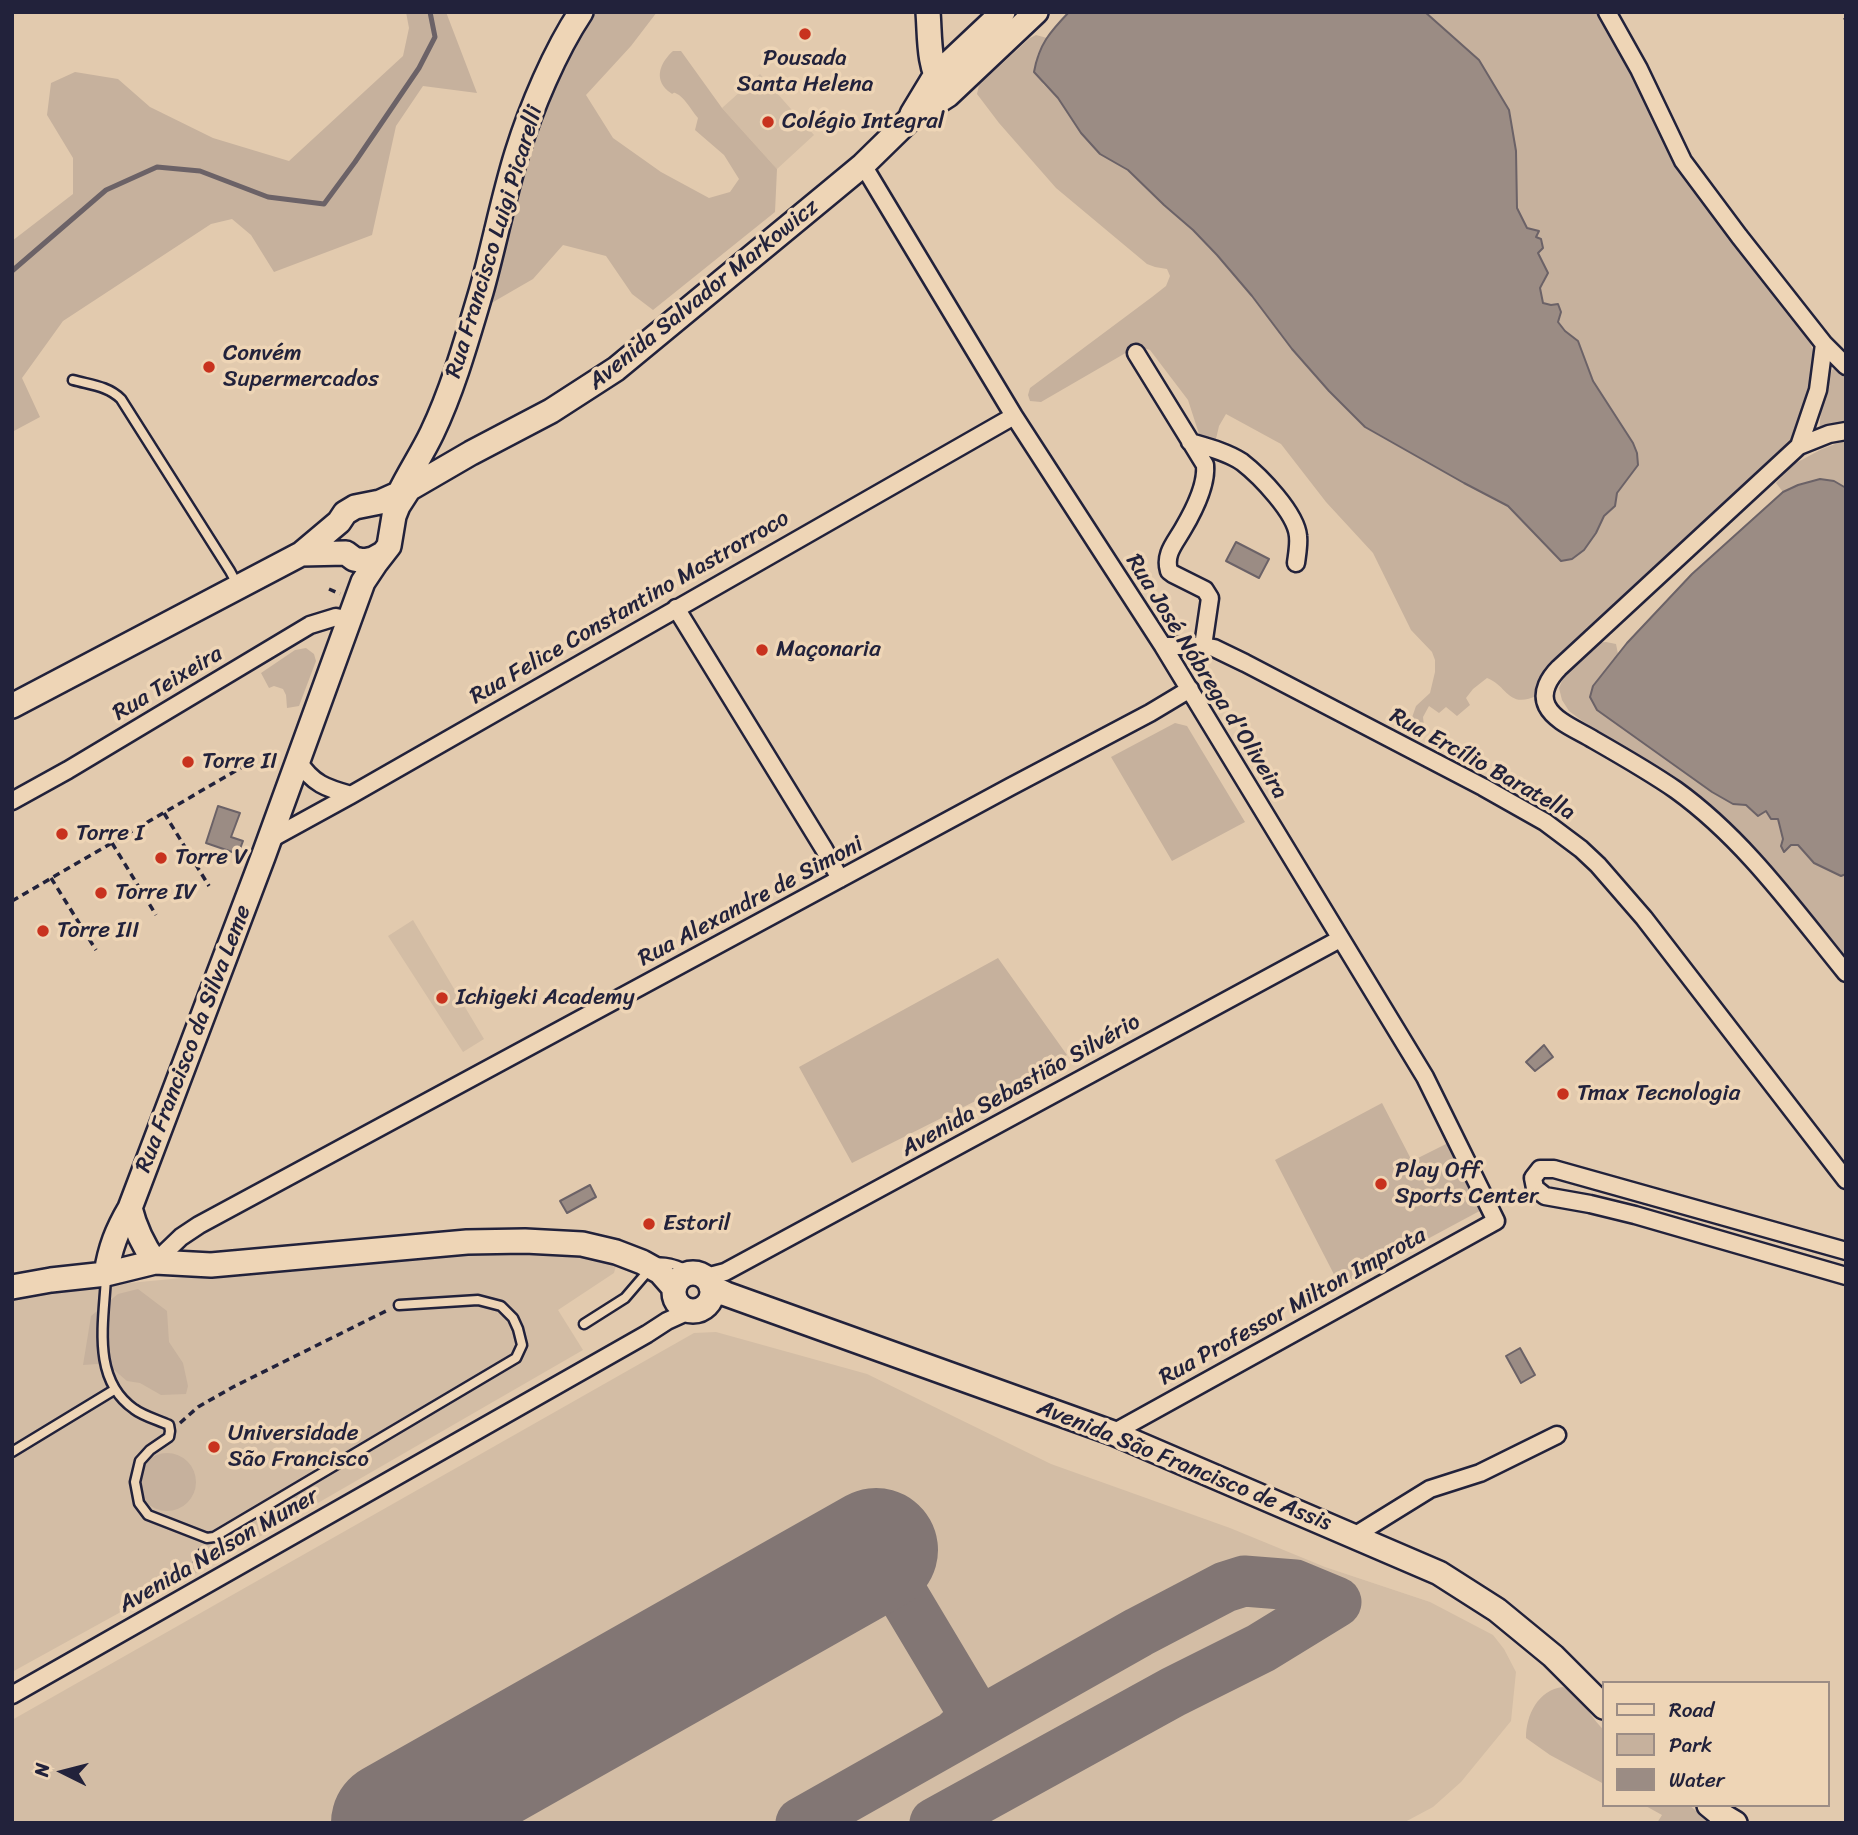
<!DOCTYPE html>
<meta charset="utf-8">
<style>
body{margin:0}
#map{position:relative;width:1858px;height:1835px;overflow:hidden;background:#e2caae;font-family:Sriracha,sans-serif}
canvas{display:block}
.frame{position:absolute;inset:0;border:14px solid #22223b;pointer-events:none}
.legend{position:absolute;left:1602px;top:1681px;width:228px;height:126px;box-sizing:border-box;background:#eed5b6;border:2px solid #9c8d85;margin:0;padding:9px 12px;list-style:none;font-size:21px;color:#22223b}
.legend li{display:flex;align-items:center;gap:14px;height:35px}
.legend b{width:35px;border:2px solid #9c8d85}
.north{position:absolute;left:28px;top:1737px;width:70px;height:70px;-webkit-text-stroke:5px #eed5b6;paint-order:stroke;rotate:276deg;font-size:19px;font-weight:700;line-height:28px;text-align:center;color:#22223b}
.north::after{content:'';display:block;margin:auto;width:24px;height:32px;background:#22223b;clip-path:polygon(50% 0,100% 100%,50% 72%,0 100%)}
</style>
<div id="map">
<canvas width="1858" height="1835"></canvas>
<div class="frame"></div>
<ul class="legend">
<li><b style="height:9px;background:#eed5b6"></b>Road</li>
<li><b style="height:19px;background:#c6b19d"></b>Park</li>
<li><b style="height:19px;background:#9b8c84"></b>Water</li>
</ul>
<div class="north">N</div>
</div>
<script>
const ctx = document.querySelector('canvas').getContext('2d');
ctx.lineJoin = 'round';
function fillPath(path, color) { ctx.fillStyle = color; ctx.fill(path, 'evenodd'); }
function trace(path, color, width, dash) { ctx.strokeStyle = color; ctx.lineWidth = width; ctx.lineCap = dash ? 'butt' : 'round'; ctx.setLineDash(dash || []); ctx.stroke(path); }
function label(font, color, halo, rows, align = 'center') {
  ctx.font = font + ' Sriracha,sans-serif'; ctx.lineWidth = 7; ctx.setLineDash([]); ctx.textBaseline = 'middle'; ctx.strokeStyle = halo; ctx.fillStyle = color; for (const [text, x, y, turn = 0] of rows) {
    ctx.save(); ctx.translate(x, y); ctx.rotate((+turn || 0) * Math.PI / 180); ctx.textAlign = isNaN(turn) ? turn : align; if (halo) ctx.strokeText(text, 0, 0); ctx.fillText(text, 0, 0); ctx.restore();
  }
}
fillPath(new Path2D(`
 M760 74 814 135 777 169 722 108Z
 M413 920 484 1039 463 1052 388 936Z
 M587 1249 617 1261 614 1273 558 1310 583 1350 200 1571 148 1597 12 1672V1296L66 1289 446 1253Z
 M716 1332 867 1374 1051 1464 1230 1528 1325 1567 1430 1602 1493 1635 1504 1649 1516 1672 1511 1721 1461 1782 1433 1807 1403 1823H12V1720L694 1333Z`), '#d3bda5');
fillPath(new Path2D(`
 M406 12H446L477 93 423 86 396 126 372 235 274 272 251 235 232 219 211 224 63 321 22 378 40 417 12 432V241L73 194V158L47 115 51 83 75 72 118 79 150 107 213 138 289 161 403 56 409 28Z
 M592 12H657L631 46 586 95 613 138 661 172 709 198 730 192 739 179 724 155 695 130 698 118C692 111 686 100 679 95 669 89 677 98 668 91 653 78 661 62 673 51H681L722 108 777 169 775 212 653 310 632 294 606 256 563 245 533 279 488 305 493 252 548 84Z
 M1425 12H1601L1650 104 1661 134 1677 162 1708 210 1783 302 1809 338 1816 362 1814 394 1800 433 1789 447 1579 646 1547 667 1540 679 1538 695C1508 710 1508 686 1487 678L1473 689 1466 698 1470 705 1457 716 1446 707 1439 713 1429 706 1423 717 1425 736 1406 735 1416 706 1430 693 1435 672V660L1432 652 1411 630 1373 553 1326 502 1281 444 1226 414 1219 426 1216 439 1201 440 1188 400 1150 350 1141 347 1129 351 1041 402 1030 401 1028 395 1030 388 1152 297 1166 286 1170 276 1167 269 1155 267 1147 264 1056 188 999 123 977 94 979 85 1030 38 1036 35 1047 38 1037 55 1043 84 1058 98 1081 133 1100 154 1128 170 1164 205 1193 230 1217 255 1252 296 1292 349 1329 391 1364 427 1464 483 1508 506 1561 561 1572 559 1584 550 1596 533 1604 516 1615 506 1617 493 1629 478 1633 443 1593 381 1578 341 1565 331 1558 322 1551 305 1543 303 1540 288 1544 283V263L1538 253 1536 238 1527 228 1517 209 1516 151 1479 60Z
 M1835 368 1846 376V423L1823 429 1820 428C1819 414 1827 384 1832 370Z
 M1846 440V488L1834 481 1798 485 1783 492 1776 483 1794 464 1822 449Z
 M1606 642 1616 644 1618 654 1593 686 1733 804 1746 805 1758 815 1766 811 1778 819 1783 839V852L1791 845 1798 844 1814 863 1841 876 1846 874V963L1816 927 1779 874 1721 819 1693 796 1593 729 1569 711 1562 700 1559 688 1565 674 1595 643Z
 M306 648 314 654 316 661 299 706 287 708 286 695 283 689 274 686 269 688 261 673 295 650Z
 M1175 723 1187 726 1245 822 1172 861 1111 757Z
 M998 958 1067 1055 852 1163 799 1067Z
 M1382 1103 1412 1161 1452 1141 1487 1207 1340 1286 1275 1160Z
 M138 1289 167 1311 169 1342 183 1363 188 1386 186 1394 161 1395 140 1383 127 1381 113 1369 97 1364 83 1365 91 1316 118 1294Z
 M138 1482a29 29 0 1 1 58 0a29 29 0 1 1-58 0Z
 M1563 1687C1581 1695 1590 1717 1604 1730V1784L1550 1755 1526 1738C1526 1715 1538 1690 1563 1687Z
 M1644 1805H1689L1711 1823H1657L1662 1815Z`), '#c6b19d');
const water = new Path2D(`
 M1069 12H1425L1479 60 1509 110 1516 151 1517 208 1527 228 1539 231 1536 237 1541 239 1543 248 1538 253 1548 273 1540 288 1543 303 1551 305 1558 304 1561 312 1558 322 1565 331 1578 341 1593 381 1633 443 1637 453 1638 465 1617 493 1615 506 1604 516 1596 533 1584 550 1572 559 1561 561 1508 506 1464 483 1365 427 1329 391 1292 349 1252 296 1217 255 1193 230 1164 205 1128 170 1100 154 1081 133 1058 98 1034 72C1039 44 1050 32 1069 12Z
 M1820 479 1834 481 1846 488V874L1841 876 1814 863 1798 845H1791L1784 852 1781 846 1783 839 1778 819H1771L1766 811 1758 816 1746 805 1733 804 1712 792 1597 710 1590 697 1593 686 1627 643 1692 574 1783 492 1798 485Z
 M1236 542 1269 559 1259 578 1226 561Z
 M218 806 240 813 231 837 243 841 238 854 206 843Z
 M1544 1045 1553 1057 1535 1071 1526 1062Z
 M590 1185 596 1197 567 1213 560 1201Z
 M1520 1348 1535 1375 1521 1383 1506 1356Z`);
fillPath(water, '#9b8c84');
trace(water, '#6b6267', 2);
trace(new Path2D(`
 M12 271 106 190 157 167 200 171 268 197 324 204 355 162 419 68 435 37 430 12`), '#6b6267', 5);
trace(new Path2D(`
 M876 1550 971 1709C970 1720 965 1727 957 1734
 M801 1823 1139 1632 1225 1587 1244 1581 1295 1585 1336 1602
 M935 1823 1173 1692 1261 1648 1336 1602`), '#827674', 51);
trace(new Path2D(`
 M393 1823 876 1550`), '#827674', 124);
const lane = new Path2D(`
 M73 380C91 385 108 386 121 399L230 571 237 584
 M106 1277C104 1321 91 1379 134 1409 143 1416 158 1420 169 1425L170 1431 169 1437 150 1450 140 1461 135 1482 139 1503 148 1515 207 1538 214 1537 516 1358 522 1345 518 1329 513 1318 501 1306 478 1300 399 1305
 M584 1324 625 1298 655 1263C668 1260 684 1269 697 1273
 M12 1452 114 1390`);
const street = new Path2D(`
 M1607 12 1639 69 1683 161 1739 236 1824 344 1846 366
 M863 165 1014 416 1163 646 1425 1077 1496 1221 1113 1433
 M1136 353 1205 465C1207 485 1193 512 1183 529 1175 543 1164 554 1169 571L1173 574 1205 590 1210 598 1203 646
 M1846 431 1829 434 1799 446 1559 668C1550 677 1540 692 1547 706 1555 722 1580 731 1594 740 1622 756 1650 772 1676 790 1744 839 1793 908 1846 973
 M1190 442C1207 447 1227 452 1242 462 1260 476 1296 513 1298 536 1299 545 1297 555 1296 563
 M1799 446 1818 390 1824 344
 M676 608 824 849 840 879
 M1163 646H1203L1214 648 1245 663 1483 787 1545 822 1581 849 1598 865 1644 918 1846 1180
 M298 761C313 784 326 788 351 795
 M12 801 68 770 310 625 336 617 350 620
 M269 840 351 795 1014 416
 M1846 1251 1554 1169H1540L1533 1178 1535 1188 1545 1196 1590 1204 1635 1215 1846 1276
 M155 1262 181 1237 199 1225 1010 787 1150 713 1190 689
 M706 1277 725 1272 1340 939
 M1354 1536 1430 1489 1480 1473 1557 1435
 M12 1695 647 1334 667 1321 689 1311`);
const secondary = new Path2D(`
 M928 12C930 37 928 66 942 87
 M912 114 935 76 1003 12
 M399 494C409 473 422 454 432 433 453 389 467 339 481 292 494 246 503 198 517 153 531 108 555 51 581 12
 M301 554 346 553 354 559 364 561 373 559 382 554
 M12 706 301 554 339 522 345 513 355 507 380 502 409 489 471 453 551 411 616 369 828 194 863 165 909 120 948 95 1036 12
 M130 1208C135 1228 143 1245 155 1262
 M674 1292a19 19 0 1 1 38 0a19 19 0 1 1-38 0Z
 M106 1274C110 1248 117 1230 130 1208L263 857 363 582 375 564 389 546 394 516 398 506 409 489
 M12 1287 51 1280 106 1274 155 1262 211 1265 467 1242 525 1241 582 1244 616 1252 642 1262 660 1272 674 1288
 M711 1287 726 1294 1113 1433 1439 1573 1497 1610 1553 1656 1604 1707
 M1709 1805 1720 1814 1735 1823`);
trace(lane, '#22223b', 13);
trace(street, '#22223b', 21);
trace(secondary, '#22223b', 28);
trace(new Path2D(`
 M1844 20 1846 19
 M329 589 340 594
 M164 813 209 886
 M112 843 156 915
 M51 878 96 950
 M12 901 256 759 276 766
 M180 1423 198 1407 233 1387 388 1310
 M189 1574 200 1549`), '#22223b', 3.5, [7, 5]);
trace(lane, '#eed5b6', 8);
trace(street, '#eed5b6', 16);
trace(secondary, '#eed5b6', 23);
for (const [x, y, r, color] of [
 [805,34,7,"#c8321e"],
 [768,122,7,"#c8321e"],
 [209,367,7,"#c8321e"],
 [762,650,7,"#c8321e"],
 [188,762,7,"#c8321e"],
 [62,834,7,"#c8321e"],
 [161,858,7,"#c8321e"],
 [101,893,7,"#c8321e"],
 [43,931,7,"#c8321e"],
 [442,998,7,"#c8321e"],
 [1563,1094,7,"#c8321e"],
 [1381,1184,7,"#c8321e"],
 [649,1224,7,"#c8321e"],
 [214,1447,7,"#c8321e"]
]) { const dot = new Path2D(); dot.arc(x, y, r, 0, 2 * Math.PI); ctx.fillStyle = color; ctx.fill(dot); trace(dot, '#eed5b6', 2.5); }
label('23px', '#22223b', '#eed5b6', [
 ["Pousada",805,59,"center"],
 ["Santa Helena",805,85,"center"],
 ["Colégio Integral",782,122],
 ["Convém",223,354],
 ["Supermercados",223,380],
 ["Maçonaria",776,650],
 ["Torre II",202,762],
 ["Torre I",76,834],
 ["Torre V",175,858],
 ["Torre IV",115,893],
 ["Torre III",57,931],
 ["Ichigeki Academy",456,998],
 ["Tmax Tecnologia",1577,1094],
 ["Play Off",1395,1171],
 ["Sports Center",1395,1197],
 ["Estoril",663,1224],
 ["Universidade",228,1434],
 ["São Francisco",228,1460]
], 'left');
label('23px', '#22223b', '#eed5b6', [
 ["Rua Francisco Luigi Picarelli",495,242,-73],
 ["Avenida Salvador Markowicz",704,295,-39],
 ["Rua Felice Constantino Mastrorroco",630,608,-30],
 ["Rua José Nóbrega d'Oliveira",1206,677,58],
 ["Rua Teixeira",168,684,-31],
 ["Rua Ercílio Baratella",1482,765,29],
 ["Rua Alexandre de Simoni",751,902,-28],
 ["Rua Francisco da Silva Leme",194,1039,-69],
 ["Avenida Sebastião Silvério",1021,1086,-29],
 ["Rua Professor Milton Improta",1293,1307,-29],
 ["Avenida São Francisco de Assis",1184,1466,22],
 ["Avenida Nelson Muner",219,1551,-30]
]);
</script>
